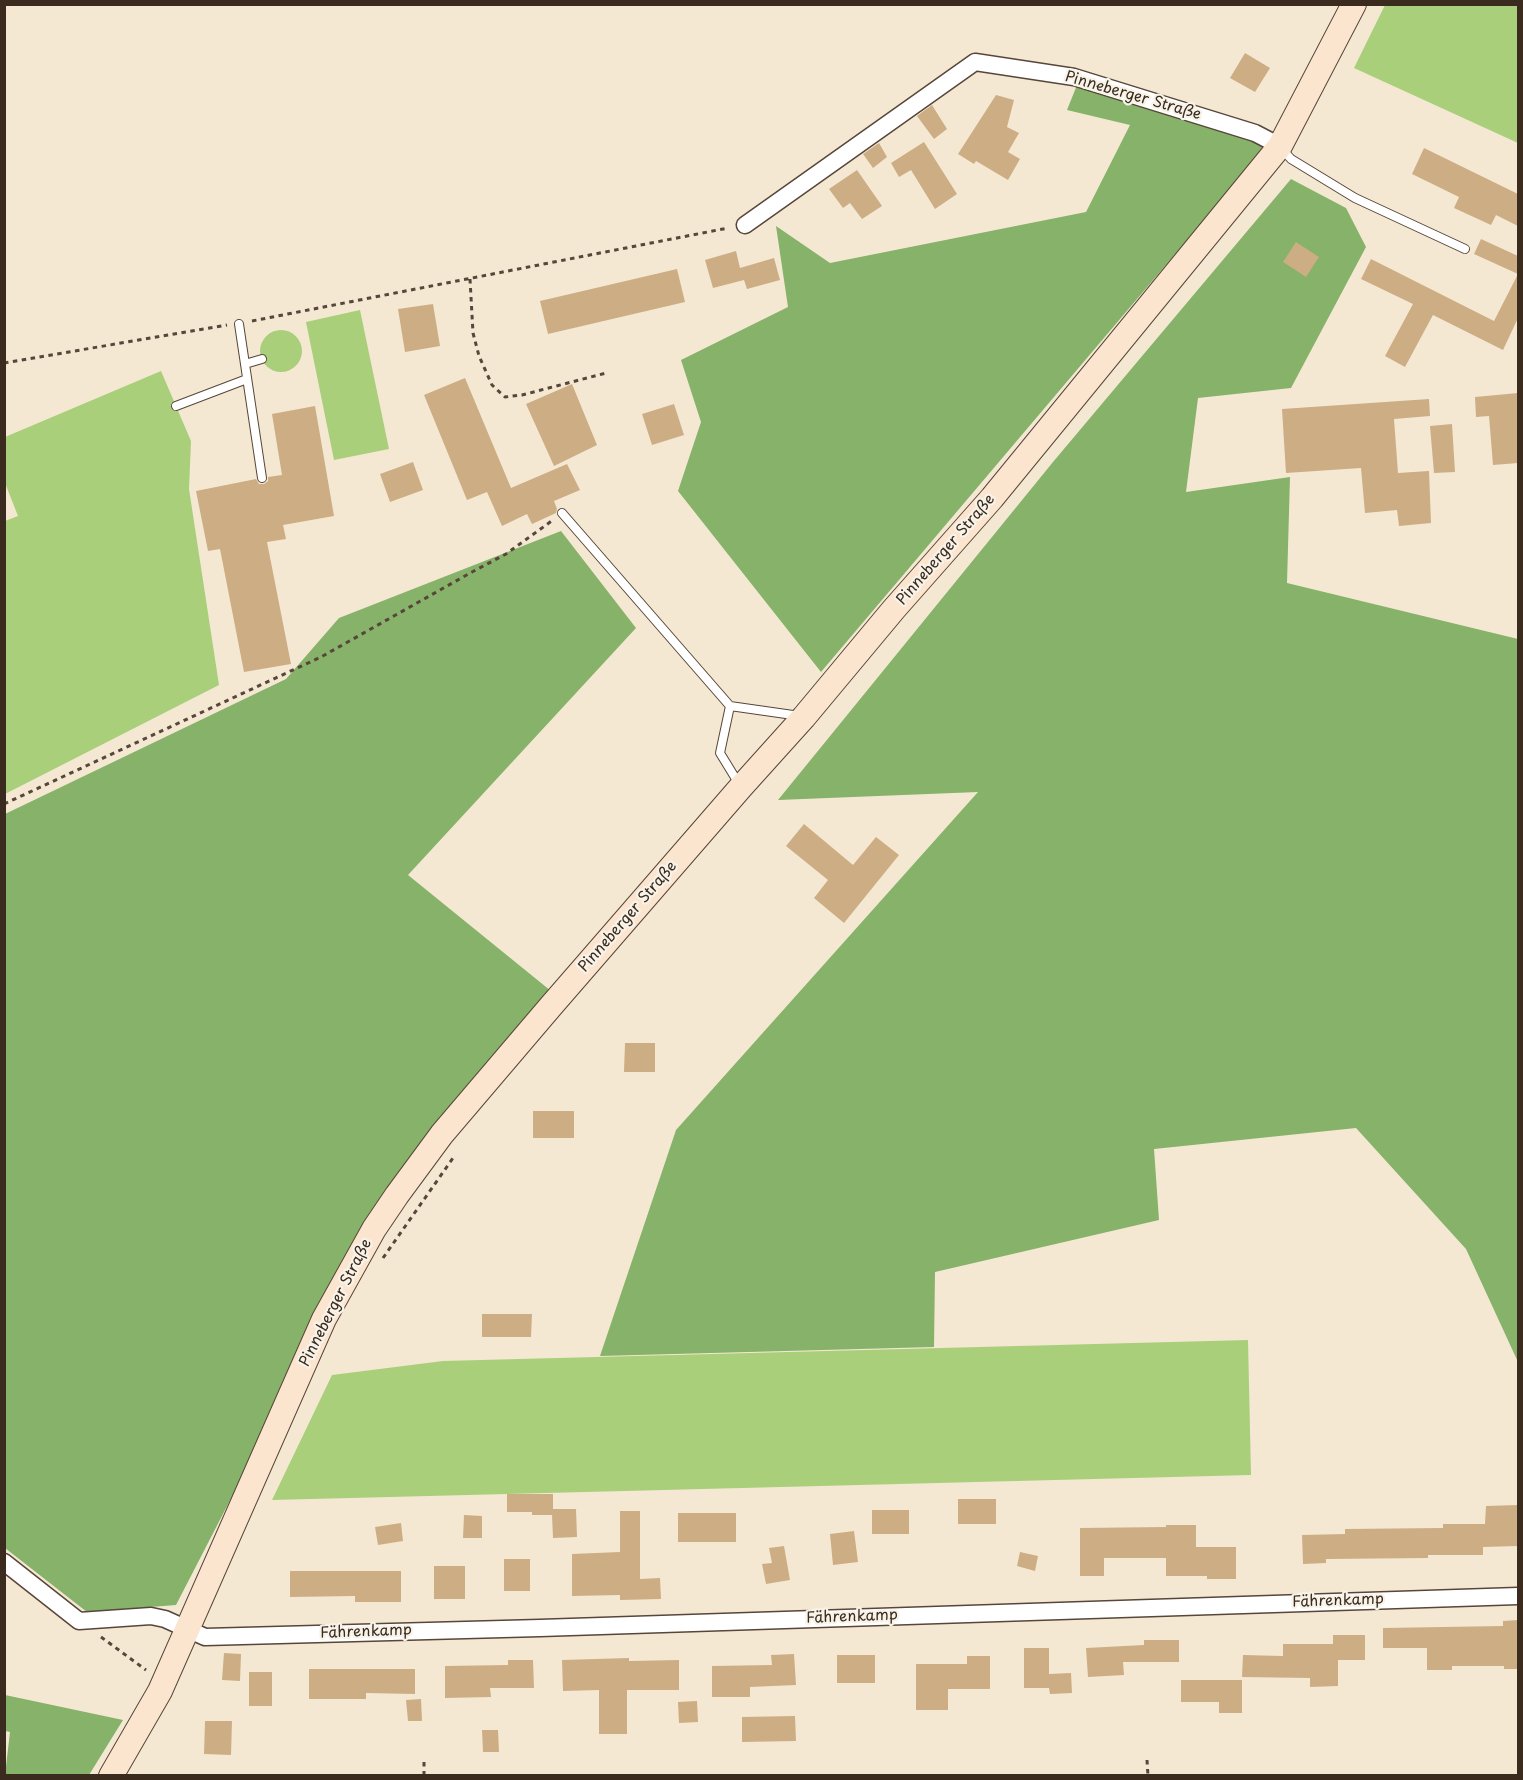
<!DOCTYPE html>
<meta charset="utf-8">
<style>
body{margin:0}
#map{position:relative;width:1523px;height:1780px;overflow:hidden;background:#f4e8d3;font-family:"Playpen Sans",sans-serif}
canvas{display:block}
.frame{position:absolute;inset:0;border:6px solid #3b2a1e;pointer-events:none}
</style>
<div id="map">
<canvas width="1523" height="1780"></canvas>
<div class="frame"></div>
</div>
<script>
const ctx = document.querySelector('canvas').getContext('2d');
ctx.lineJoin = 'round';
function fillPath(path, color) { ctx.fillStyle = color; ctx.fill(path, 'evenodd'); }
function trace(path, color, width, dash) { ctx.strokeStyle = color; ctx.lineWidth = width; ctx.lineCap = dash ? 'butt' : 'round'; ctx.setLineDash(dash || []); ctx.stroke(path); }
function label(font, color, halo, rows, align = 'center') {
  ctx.font = font + ' "Playpen Sans",sans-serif'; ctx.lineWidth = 4.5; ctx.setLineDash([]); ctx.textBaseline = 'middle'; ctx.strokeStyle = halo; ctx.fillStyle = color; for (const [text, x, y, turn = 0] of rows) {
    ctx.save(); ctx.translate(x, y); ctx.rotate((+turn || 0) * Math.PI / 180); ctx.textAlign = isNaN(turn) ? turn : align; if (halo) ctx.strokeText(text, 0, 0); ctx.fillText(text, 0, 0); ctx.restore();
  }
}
fillPath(new Path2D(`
 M1385 5H1518V143L1354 68Z
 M360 310 389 449 334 460 306 322Z
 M260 351a21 21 0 1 1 42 0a21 21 0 1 1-42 0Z
 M161 371 191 441 189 489 219 685 5 794V521L18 516 5 483V437Z
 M1248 1340 1251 1475 272 1500 332 1375 443 1361Z`), '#a9cf7a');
fillPath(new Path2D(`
 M1077 85 1270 142 821 672 678 491 701 422 681 360 788 307 776 226 830 263 1086 212 1130 125 1067 110Z
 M1291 179 1346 208 1366 247 1291 388 1198 398 1186 492 1290 477 1287 583 1518 639V1362L1466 1249 1356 1128 1154 1149 1159 1220 935 1272 934 1347 600 1356 676 1130 978 792 778 800 1053 462Z
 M561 531 636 628 408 875 551 991 339 1289 176 1605 87 1612 5 1548V814L286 679 339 618Z
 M5 1695 123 1720 89 1775H5L10 1732 5 1731Z`), '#86b26a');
fillPath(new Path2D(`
 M1245 53 1270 68 1255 92 1230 78Z
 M996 95 1014 100 1007 127 1019 133 1008 152 1020 159 1008 180 976 161 974 164 958 154Z
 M932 105 947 129 934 139 917 116Z
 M924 142 957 194 935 209 911 170 899 177 891 163Z
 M879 143 887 157 873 168 863 154Z
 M1424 148 1518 194V226L1496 215 1491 225 1454 208 1459 197 1412 174Z
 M857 170 882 206 862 219 850 203 843 208 829 189Z
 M1481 239 1518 256V318L1503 350 1433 315 1405 367 1385 356 1413 304 1361 279 1371 259 1494 321 1518 274 1474 254Z
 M1296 242 1319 257 1306 277 1283 262Z
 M736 251 740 268 774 258 780 280 747 289 744 280 713 288 705 260Z
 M677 269 685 302 548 334 540 301Z
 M433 304 440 346 405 352 398 309Z
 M465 378 511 488 567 464 580 490 554 501 557 509 556 513 532 524 527 514 502 526 487 492 467 500 424 395Z
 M572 384 597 445 554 466 526 404Z
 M1518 393V463L1493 465 1489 416 1476 417 1475 397Z
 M1429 399 1430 416 1394 419 1398 473 1429 471 1431 523 1399 526 1397 510 1365 513 1361 468 1286 473 1282 409Z
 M674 404 684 435 652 445 642 414Z
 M315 406 334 516 283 525 286 539 267 542 291 664 244 672 220 549 208 551 196 491 256 479 259 484H264L268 481V477L282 475 272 414Z
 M1452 424 1455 472 1434 473 1430 426Z
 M413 462 423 490 390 502 380 474Z
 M804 824 853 865 876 837 899 855 844 923 814 898 828 880 786 846Z
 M625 1043H655V1072H624Z
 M533 1111H574V1138H533Z
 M482 1314H532L531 1337H482Z
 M507 1494H553V1509H576L577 1537 553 1538 552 1515H532V1512H507Z
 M958 1499H996V1524H958Z
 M1518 1505V1546L1483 1547V1555H1428V1558L1326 1559V1563L1303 1564 1302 1535 1345 1534V1529L1443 1528V1524H1485L1486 1506Z
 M872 1510H909V1534H872Z
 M620 1511H640V1579L660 1578 661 1599 620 1600V1595L572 1596V1554L620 1552Z
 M678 1513H736V1542H678Z
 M464 1515 482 1516V1538H463Z
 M401 1523 403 1541 378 1545 375 1527Z
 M1166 1525H1196V1547H1236V1579H1207V1576H1166V1558H1104V1576H1080V1528L1166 1527Z
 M854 1531 858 1562 833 1565 830 1534Z
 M784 1546 790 1580 766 1584 762 1564 772 1563 769 1548Z
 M1020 1552 1038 1556 1035 1571 1017 1566Z
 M504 1559H530V1591H504Z
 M434 1566H465V1599H434Z
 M290 1571H401V1602H355V1596L290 1597Z
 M1518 1620V1669H1504V1666H1452V1670H1427V1648H1383V1628L1503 1626V1621Z
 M1333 1635H1365V1660H1338V1686L1310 1687V1678L1242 1677 1243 1655 1283 1656V1644H1333Z
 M1144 1640H1179V1662H1123L1124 1675 1088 1677 1086 1648 1144 1645Z
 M1024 1648H1049V1674L1071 1673 1072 1693 1050 1694 1049 1688H1024Z
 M224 1653 241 1654 240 1681 222 1680Z
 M794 1654 796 1685 750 1687V1697H712V1666L772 1665 771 1655Z
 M837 1655H875V1683H837Z
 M967 1656H990V1689H948V1710H916V1664H967Z
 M629 1658V1661L679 1660V1690H627V1734H599V1690L563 1691 562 1660Z
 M508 1660H533L534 1688H490L491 1697 445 1698V1666L508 1665Z
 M309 1669H415V1694L366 1693V1699H309Z
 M249 1672H272V1706H249Z
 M1181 1680H1242V1713H1219V1702H1181Z
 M421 1699 422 1721H408L406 1700Z
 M697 1701 698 1722 679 1723 678 1702Z
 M795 1716 796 1741 742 1742V1717Z
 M205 1721H232L231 1755 204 1754Z
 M482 1730H498L499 1752H483Z`), '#cdad84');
const service = new Path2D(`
 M1282 149 1291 159 1355 198 1465 249
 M239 324 262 478
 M245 364 262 359
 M176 406 247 379
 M562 513 730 706 800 716
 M730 706 720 753 739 784`);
const minor = new Path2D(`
 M745 225 975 62 1074 77 1255 133 1280 146
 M4 1562 79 1621 151 1616 165 1619 205 1637 540 1628 1518 1596`);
const secondary = new Path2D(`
 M111 1776 160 1691 324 1319 374 1229 397 1195 442 1134 551 1006 741 787 804 717 894 609 992 498 1280 146 1354 4`);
trace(service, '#574639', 10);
trace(minor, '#574639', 19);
trace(secondary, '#574639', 26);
trace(new Path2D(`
 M470 279 473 333 479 356 492 385 505 397 522 395 606 373
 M252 321 728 228
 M4 363 227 325
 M4 804 321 657 472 572 506 554 553 520
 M383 1258 453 1158
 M101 1637 146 1670
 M1147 1760 1148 1776
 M424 1762V1776`), '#574639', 3, [4.5, 4.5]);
trace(service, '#fff', 8);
trace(minor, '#fff', 16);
trace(secondary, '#fce5cf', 24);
label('15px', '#3b2a1e', '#f7f3e8', [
 ["Pinneberger Straße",1133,96,16],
 ["Pinneberger Straße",946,550,-49],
 ["Pinneberger Straße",628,917,-49],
 ["Pinneberger Straße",336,1303,-63],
 ["Fährenkamp",1338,1601,-2],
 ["Fährenkamp",852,1617,-2],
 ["Fährenkamp",366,1632,-2]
]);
</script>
